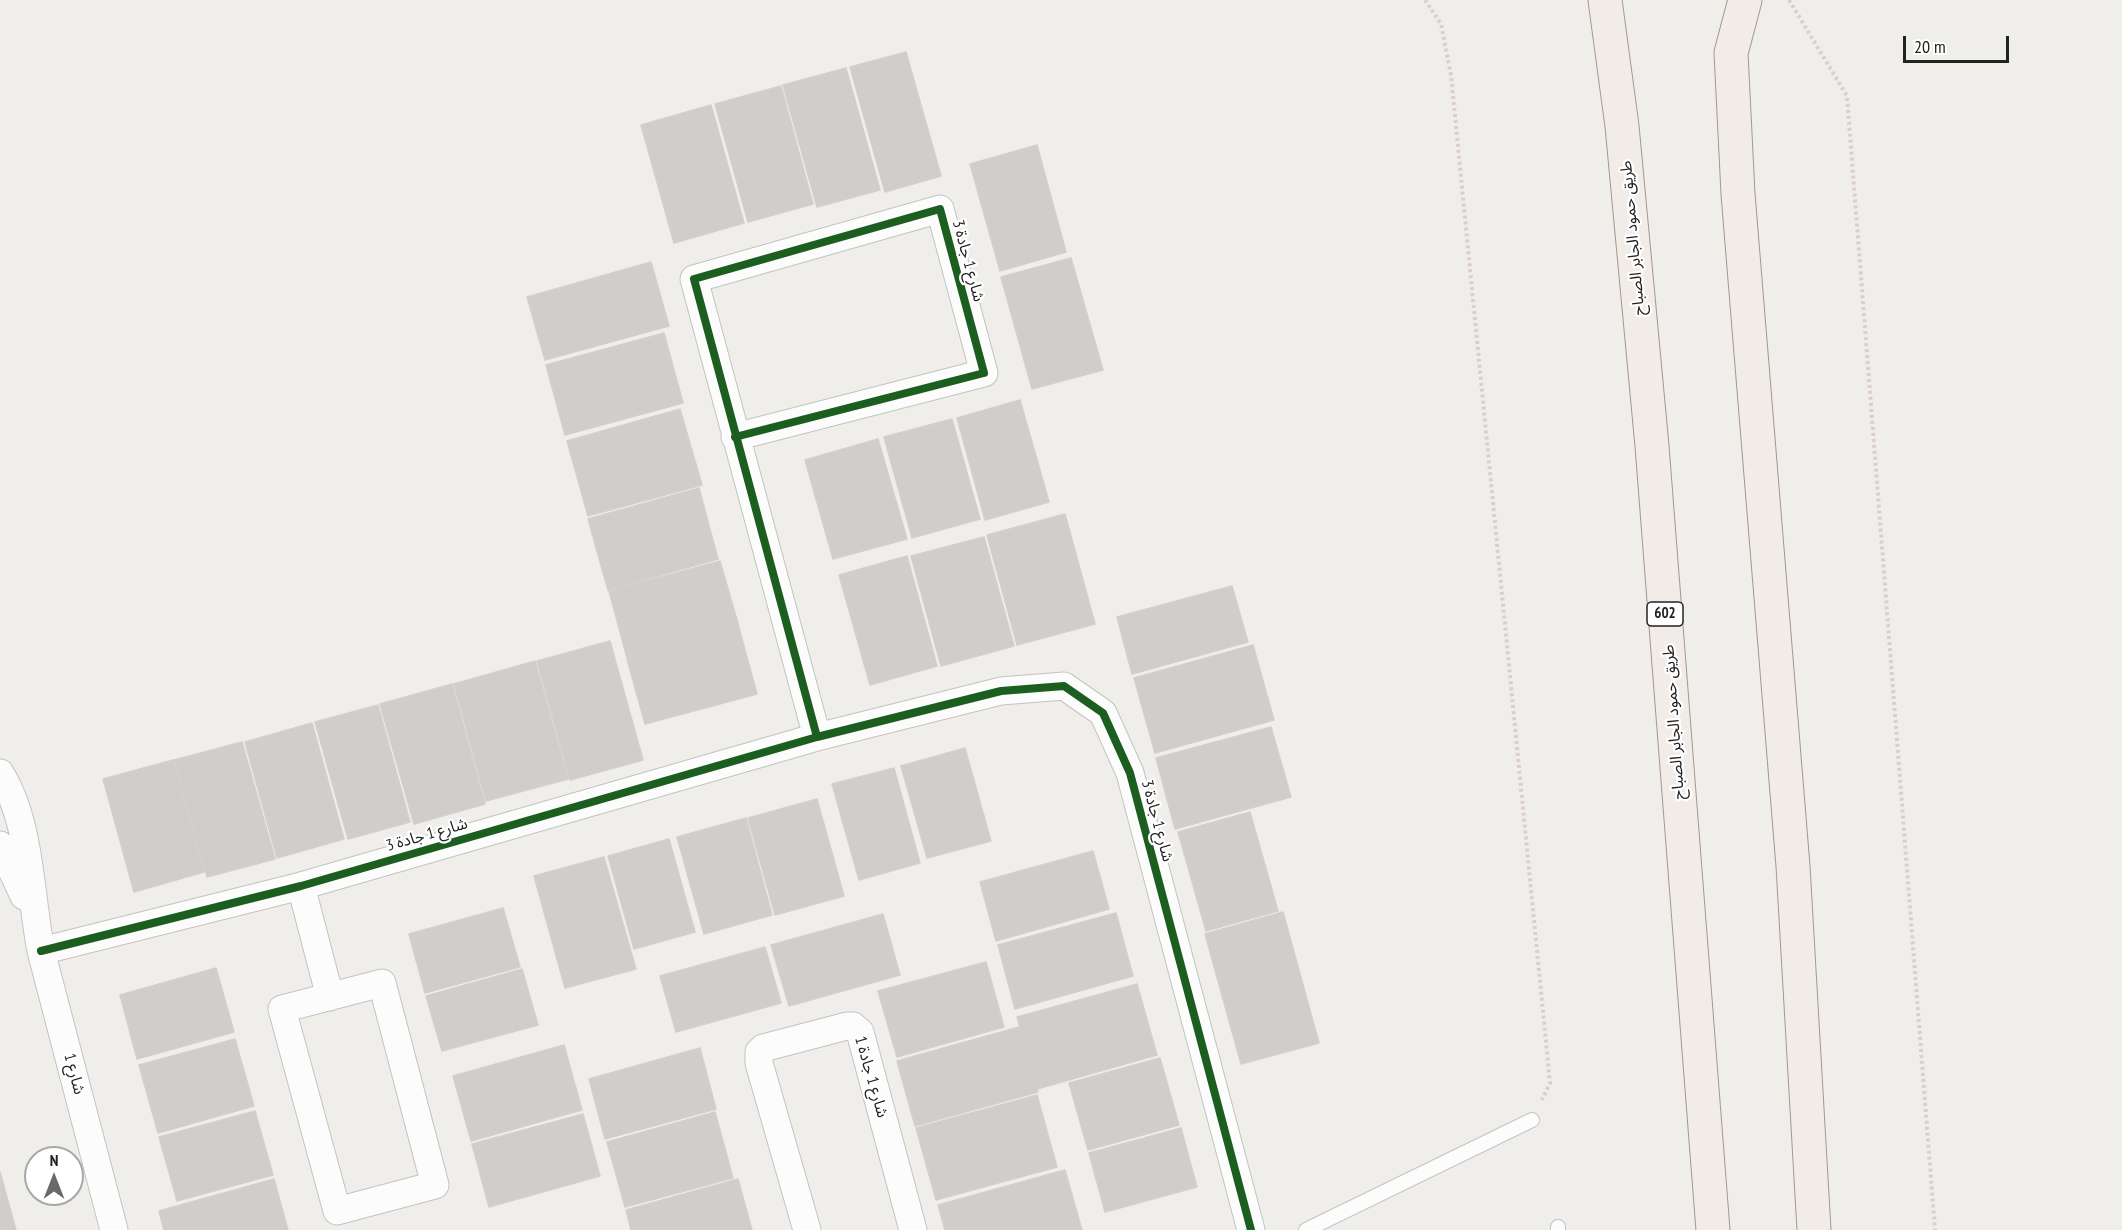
<!DOCTYPE html>
<meta charset="utf-8">
<style>
body{margin:0}
#map{position:relative;width:2122px;height:1230px;overflow:hidden;background:#f0eeeb;font-family:"PT Sans Narrow",sans-serif}
canvas{display:block}
.north{position:absolute;left:24px;top:1146px;width:60px;height:60px;box-sizing:border-box;background:#fff;border:2px solid #a7a7a7;border-radius:50%;rotate:0deg;font-size:16px;font-weight:700;line-height:24px;text-align:center;color:#222}
.north::after{content:'';display:block;margin:auto;width:21px;height:27px;background:#6a6968;clip-path:polygon(50% 0,100% 100%,50% 72%,0 100%)}
.scale{position:absolute;left:1903px;top:36px;width:106px;height:27px;box-sizing:border-box;border:3px solid #222;border-top:0;padding-left:8px;font-size:18px;line-height:21px;white-space:nowrap;color:#222;-webkit-text-stroke:4px #fff;paint-order:stroke}
</style>
<div id="map">
<canvas width="2122" height="1230"></canvas>
<div class="north">N</div>
<div class="scale">20 m</div>
</div>
<script>
const ctx = document.querySelector('canvas').getContext('2d');
ctx.lineJoin = 'round';
function fillPath(path, color) { ctx.fillStyle = color; ctx.fill(path, 'evenodd'); }
function trace(path, color, width, dash) { ctx.strokeStyle = color; ctx.lineWidth = width; ctx.lineCap = dash ? 'butt' : 'round'; ctx.setLineDash(dash || []); ctx.stroke(path); }
function label(font, color, halo, rows, align = 'center') {
  ctx.font = font + ' "PT Sans Narrow","Noto Sans Arabic",sans-serif'; ctx.lineWidth = 4.5; ctx.setLineDash([]); ctx.textBaseline = 'middle'; ctx.strokeStyle = halo; ctx.fillStyle = color; for (const [text, x, y, turn = 0] of rows) {
    ctx.save(); ctx.translate(x, y); ctx.rotate((+turn || 0) * Math.PI / 180); ctx.textAlign = isNaN(turn) ? turn : align; if (halo) ctx.strokeText(text, 0, 0); ctx.fillText(text, 0, 0); ctx.restore();
  }
}
const building = new Path2D(`
 M906 52 941 176 885 192 850 67Z
 M846 68 880 190 817 207 783 85Z
 M781 86 813 204 748 222 715 104Z
 M711 105 744 223 674 243 641 125Z
 M1037 145 1066 252 1000 271 970 164Z
 M1071 258 1103 370 1032 389 1001 277Z
 M651 262 669 326 545 360 527 297Z
 M664 333 683 403 565 435 546 365Z
 M1020 400 1049 502 985 520 957 418Z
 M680 409 702 485 588 516 567 441Z
 M952 419 980 519 912 538 884 437Z
 M878 439 907 539 833 559 805 460Z
 M699 488 718 559 608 590 588 519Z
 M1065 514 1095 624 1017 645 987 535Z
 M984 537 1014 646 941 666 911 556Z
 M907 556 937 666 870 685 839 575Z
 M720 561 739 627 627 658 609 591Z
 M1232 586 1248 642 1132 674 1117 617Z
 M739 628 757 694 645 724 627 659Z
 M610 641 643 760 570 780 537 661Z
 M1253 645 1274 720 1155 753 1134 678Z
 M535 661 568 779 486 801 454 684Z
 M452 684 485 804 414 824 380 704Z
 M378 705 410 822 348 839 315 722Z
 M312 723 344 839 277 858 245 742Z
 M1271 727 1291 797 1175 829 1156 758Z
 M242 742 275 859 207 877 174 760Z
 M965 748 991 841 927 858 901 766Z
 M173 760 204 872 134 892 103 779Z
 M894 768 920 863 859 880 832 784Z
 M817 799 844 896 775 915 748 818Z
 M1250 812 1278 911 1206 931 1178 832Z
 M746 818 772 915 704 934 677 837Z
 M669 839 695 932 634 949 608 856Z
 M1093 851 1109 909 996 941 980 882Z
 M604 857 636 969 565 988 534 876Z
 M503 908 520 967 425 993 409 934Z
 M1283 912 1319 1043 1241 1064 1205 934Z
 M1116 913 1133 976 1015 1009 998 945Z
 M883 914 900 975 789 1006 771 945Z
 M765 947 781 1003 676 1032 660 976Z
 M986 962 1004 1027 897 1057 878 991Z
 M216 968 234 1032 137 1059 120 995Z
 M522 969 538 1025 442 1051 426 996Z
 M1137 984 1157 1055 1037 1089 1017 1017Z
 M1019 1027 1038 1092 915 1126 897 1061Z
 M235 1039 254 1106 158 1133 139 1065Z
 M564 1045 582 1110 471 1141 453 1076Z
 M700 1048 716 1109 605 1139 589 1079Z
 M1160 1058 1179 1125 1088 1150 1069 1083Z
 M1037 1095 1057 1167 936 1200 916 1128Z
 M255 1111 273 1175 177 1201 159 1137Z
 M715 1112 733 1178 625 1207 607 1142Z
 M583 1114 600 1176 489 1207 472 1144Z
 M1181 1128 1197 1187 1105 1212 1089 1153Z
 M1065 1170 1082 1230H945L938 1205Z
 M0 1172 16 1230H0Z
 M274 1179 288 1230H164L159 1211Z
 M738 1179 752 1230H631L626 1210Z`);
fillPath(building, '#d0cecc');
trace(building, '#d2cfcd', 1.5);
const service = new Path2D(`
 M1558 1227V1230
 M1306 1230 1532 1120`);
const minor = new Path2D(`
 M735 437 984 373 940 209 694 279 817 737
 M0 773C31 822 30 895 41 951L114 1230
 M0 845 24 896
 M301 886 330 997
 M41 951 301 886 817 737 1001 691 1064 686 1103 713 1130 773 1251 1230
 M382 983 435 1185 337 1211 282 1009Z
 M807 1230 759 1063V1052L763 1048 847 1026H853L860 1032 913 1230`);
const primary = new Path2D(`
 M1605 0 1622 126 1652 446 1713 1230
 M1745 0 1731 53 1738 194 1793 866 1814 1230`);
trace(service, '#c3c3c1', 16);
trace(minor, '#c3c3c1', 29);
trace(primary, '#a49889', 35);
trace(new Path2D(`
 M1425 0 1441 24 1451 75 1550 1083 1542 1100
 M1789 0 1847 96 1935 1230`), '#dbcece', 4, [3, 3]);
trace(service, '#fdfcfc', 14);
trace(minor, '#fdfcfc', 27);
trace(primary, '#f1ece8', 33);
trace(new Path2D(`
 M735 437 984 373 940 209 694 279 817 737
 M41 951 301 886 817 737 1001 691 1064 686 1103 713 1130 773 1251 1230`), '#1b5e20', 8);
for (const [x, y, w] of [
 [1665,614,36]
]) { const box = new Path2D(); box.roundRect(x - w / 2, y - 12, w, 24, 4.5); ctx.fillStyle = '#fff'; ctx.fill(box); trace(box, '#222', 1.5); }
label('bold 15px', '#222', null, [
 ["602",1665,614]
]);
label('16px', '#222', '#fff', [
 ["طريق حمود الجابر الصباح",1633,238,-95],
 ["شارع 1 جادة 3",968,261,75],
 ["طريق حمود الجابر الصباح",1674,722,-94],
 ["شارع 1 جادة 3",1157,821,75],
 ["شارع 1 جادة 3",427,835,-16],
 ["شارع 1",74,1074,75],
 ["شارع 1 جادة 1",871,1077,74]
]);
</script>
